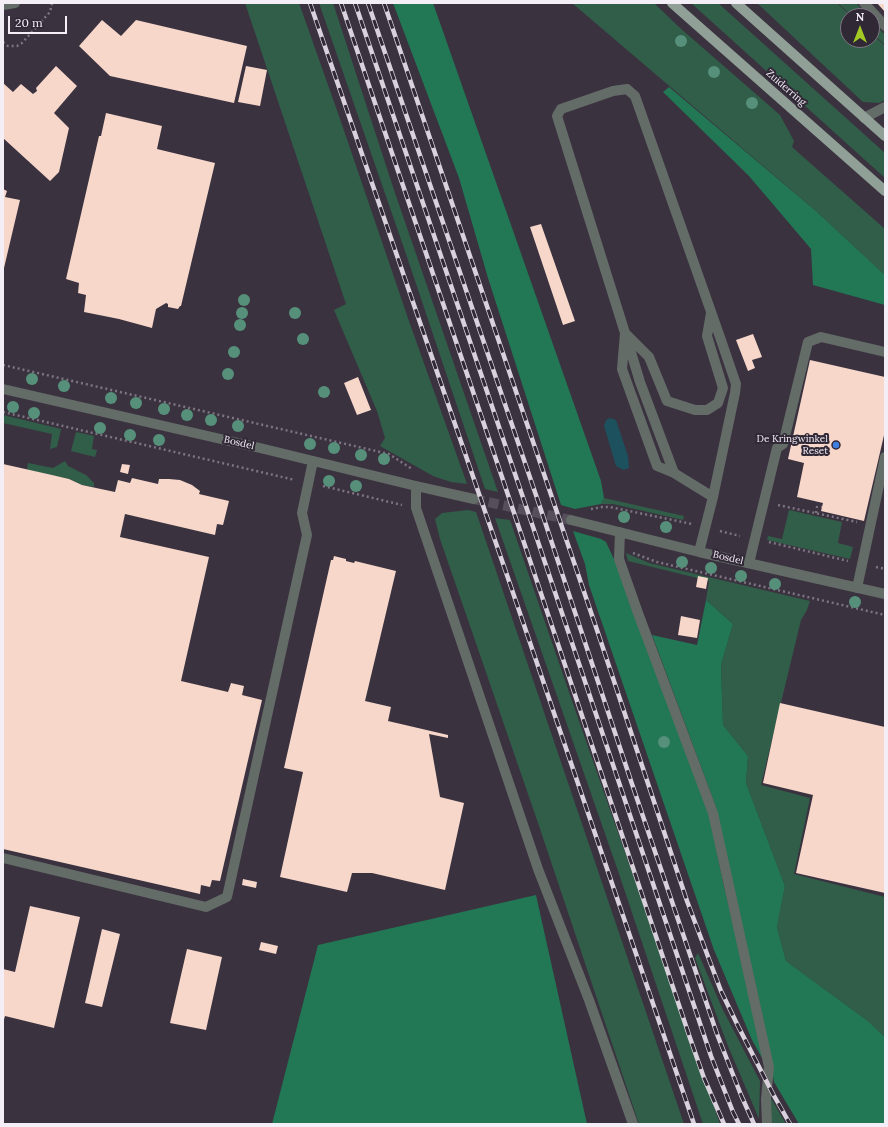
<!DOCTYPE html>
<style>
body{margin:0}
#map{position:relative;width:888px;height:1127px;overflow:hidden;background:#3b3240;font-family:Lora,serif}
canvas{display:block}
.frame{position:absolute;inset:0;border:4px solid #f4eef7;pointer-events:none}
.north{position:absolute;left:840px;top:8px;width:40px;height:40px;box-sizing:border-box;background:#312836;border:1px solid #7f7783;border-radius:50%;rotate:0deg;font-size:11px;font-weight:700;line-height:16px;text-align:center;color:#f4eef7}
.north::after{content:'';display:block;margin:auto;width:14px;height:18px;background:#a4c824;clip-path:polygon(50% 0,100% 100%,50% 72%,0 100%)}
.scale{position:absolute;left:8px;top:16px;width:59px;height:18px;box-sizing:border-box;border:2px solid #f4eef7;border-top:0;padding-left:5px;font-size:12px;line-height:14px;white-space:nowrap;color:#f4eef7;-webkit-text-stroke:3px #312836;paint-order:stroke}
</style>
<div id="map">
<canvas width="888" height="1127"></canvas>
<div class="frame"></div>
<div class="north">N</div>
<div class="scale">20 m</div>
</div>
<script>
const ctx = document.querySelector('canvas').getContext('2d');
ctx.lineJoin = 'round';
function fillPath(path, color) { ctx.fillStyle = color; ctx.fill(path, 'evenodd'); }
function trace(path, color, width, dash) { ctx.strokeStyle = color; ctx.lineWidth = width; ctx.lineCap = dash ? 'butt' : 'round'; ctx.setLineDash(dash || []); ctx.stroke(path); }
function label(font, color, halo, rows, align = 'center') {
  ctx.font = font + ' Lora,serif'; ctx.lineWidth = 4; ctx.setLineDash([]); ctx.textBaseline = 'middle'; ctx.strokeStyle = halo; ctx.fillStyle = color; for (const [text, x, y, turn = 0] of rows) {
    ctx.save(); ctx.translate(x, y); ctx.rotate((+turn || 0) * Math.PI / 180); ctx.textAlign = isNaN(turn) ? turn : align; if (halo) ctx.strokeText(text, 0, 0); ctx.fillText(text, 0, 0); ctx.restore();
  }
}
fillPath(new Path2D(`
 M245 3H299L339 116 410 324 467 484 451 482 433 476 380 446 385 438 377 411 334 310 346 304Z
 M319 3H333L394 190 498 492 485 489 406 254Z
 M572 3H654L679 27 780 115 794 141 792 147 885 229V275L816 211Z
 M691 3H718L885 153V178Z
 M757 3H837L851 16H848V40H872V34L885 46V100L879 103 863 102Z
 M838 3H856L868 16H852Z
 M872 21 885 35V45L872 33Z
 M3 415 61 429 57 447 50 449 52 434 3 423Z
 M76 432 94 436 92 449 97 450 95 457 71 451Z
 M65 461 68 466 86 475 94 483V487L82 485 69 479 27 470 28 463 53 468Z
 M604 498 684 516 683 520 613 504H601Z
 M468 510 476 512 684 1124H639L537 820 440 539 435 519 442 513Z
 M789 510 842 522 838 543 853 547 850 559 767 540 768 536 782 539Z
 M495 518 510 520 571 698 720 1124H703L618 871Z
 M626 553 649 563 810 601 807 610 801 620 761 785 810 798 794 874 885 897V1037L868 1021 786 961 777 927 785 886 746 783 748 756 723 725 721 665 733 624 706 600 709 581 628 561Z
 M698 953 723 1010 760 1081 759 1119 728 1046 695 958Z
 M771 1098 786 1124H773L770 1118Z`), '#305e48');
fillPath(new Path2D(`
 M393 3H433L601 481 604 498 601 504 575 509 561 505 488 278 459 178Z
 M669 87 816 211 885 275V305L813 285 811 249 749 176 663 92Z
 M573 531 601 539 606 542 619 570 709 813 723 882 767 1067 752 1040 714 950 589 585 585 564Z
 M706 600 733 624 721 665 723 725 748 756 746 783 785 886 777 927 786 961 868 1021 885 1037V1124H799L774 1082 763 1019 716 807 652 635 697 645Z
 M536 895 587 1124H272L318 945Z`), '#227754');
fillPath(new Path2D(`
 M610 418 616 420 628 456 629 468 623 470 616 466 604 426 606 420Z`), '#1d515e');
fillPath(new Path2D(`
 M877 3H885V12Z
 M102 20 121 36 136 20 247 46 234 103 110 76 79 46Z
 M56 66 77 86 54 113 69 128 59 172 50 181 3 138V83L13 92 21 84 33 94 37 91 36 88Z
 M246 66 267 70 260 106 238 102Z
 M106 113 162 126 157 149 215 163 181 306H180L178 309 168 307V304L166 303 156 309 152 328 119 319 84 312 86 295 78 293 79 283 66 279 99 136H101Z
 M3 189 7 191 5 197 20 200 4 268Z
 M541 224 575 321 563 325 530 227Z
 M753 334 762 357 752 360 755 368 748 371 736 340Z
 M810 360 885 377V431L864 521 821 511 823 503 797 497 804 463 788 459Z
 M358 377 371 410 357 415 344 383Z
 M3 464 52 475 69 479 82 485 115 492 118 480 130 483 132 478 158 484 159 479H169L180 480 192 485 200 491 199 494 229 501 223 525 217 524 215 535 125 514 120 537 209 557 181 681 228 692 231 683 244 686 242 695 262 700 220 881 212 880 210 887 201 885 200 894 3 849Z
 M122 464 130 465 128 474 120 472Z
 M334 556 346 559V561L354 563 355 561 396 571 365 701 391 707 388 721 448 735V738L429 734 440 797 464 803 445 890 372 873H352L347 892 280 877 303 772 284 768 331 560H333Z
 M698 576 708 578 706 589 696 587Z
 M681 616 700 620 697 638 678 635Z
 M780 703 885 727V893L796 873 813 795 763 783Z
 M243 879 257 882 256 888 242 885Z
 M30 906 80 917 54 1028 5 1016 3 1023V969L15 972Z
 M102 929 120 934 102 1007 85 1003Z
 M261 942 278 946 276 954 259 950Z
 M187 949 222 957 206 1030 170 1023Z`), '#f6d7ca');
trace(new Path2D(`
 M474 499 571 520`), '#574e5b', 10, [10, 5]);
trace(new Path2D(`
 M3 42 8 46H17L22 43 50 12 52 3
 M3 365 389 454 412 469
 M3 412 295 480
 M323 486 402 505
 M778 505 857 522
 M591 509 602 507H610L692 524
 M816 513 817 507H822
 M720 531 740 536
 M769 542 848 561
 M633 553 657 562 885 615
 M876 567 885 569`), '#7d7581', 2.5, [2, 3]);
trace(new Path2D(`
 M864 3 885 26
 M3 5 15 3
 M864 118 885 107
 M625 333 622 369 657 466 674 473 713 497
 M627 339 640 382 674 473
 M3 389 260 448 416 486 474 499
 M416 486V508L538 869 589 1000 633 1124
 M571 520 699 552 885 594
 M620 532 619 559 638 613 713 813 769 1067 766 1099 767 1124
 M699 552 713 497 735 393 736 384 721 340 635 96 627 89 613 91 561 109 557 116 625 333 649 357 667 401 695 410H707L718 403 723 388 707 336 711 313
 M749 563 777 448 783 444 808 342 821 337 885 352
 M857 588 885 457
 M3 858 206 907 227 897 307 535 302 513 313 461`), '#646c67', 10);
trace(new Path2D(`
 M672 3 885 191
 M736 3 885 136`), '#90a096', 10);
const rail = new Path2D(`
 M310 3 509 581 694 1124
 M341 3 503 480 690 1038 704 1078 724 1124
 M355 3 532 524 711 1056 733 1112 739 1124
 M368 3 537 498 632 784 717 1034 741 1095 754 1124
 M384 3 598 633 687 901 721 991 738 1026 773 1094 790 1124`);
trace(rail, '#d9d2dc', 4.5);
trace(rail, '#312836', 3, [9]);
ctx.fillStyle = '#56907a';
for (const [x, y] of [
 [681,41],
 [714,72],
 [752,103],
 [244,300],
 [242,313],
 [295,313],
 [240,325],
 [303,339],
 [234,352],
 [228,374],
 [32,379],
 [64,386],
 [324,392],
 [111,398],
 [136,403],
 [13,407],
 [164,409],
 [34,413],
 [187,415],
 [211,420],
 [238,426],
 [100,428],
 [130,435],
 [159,440],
 [310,444],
 [334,448],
 [361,455],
 [384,459],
 [329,481],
 [356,486],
 [624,517],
 [666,527],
 [682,562],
 [711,568],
 [741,576],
 [775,584],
 [855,602],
 [664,742]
]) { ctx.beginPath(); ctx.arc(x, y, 6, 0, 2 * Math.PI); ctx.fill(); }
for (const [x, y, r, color] of [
 [836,445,4,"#3f7fe0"]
]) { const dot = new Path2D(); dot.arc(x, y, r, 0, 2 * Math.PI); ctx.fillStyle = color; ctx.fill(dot); trace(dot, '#312836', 1.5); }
label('10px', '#f4eef7', '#312836', [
 ["Zuiderring",786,88,41],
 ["Bosdel",239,443,13],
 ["Bosdel",728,558,13]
]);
label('10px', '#f4eef7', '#312836', [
 ["De Kringwinkel",828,439],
 ["Reset",828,451]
], 'right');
</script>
